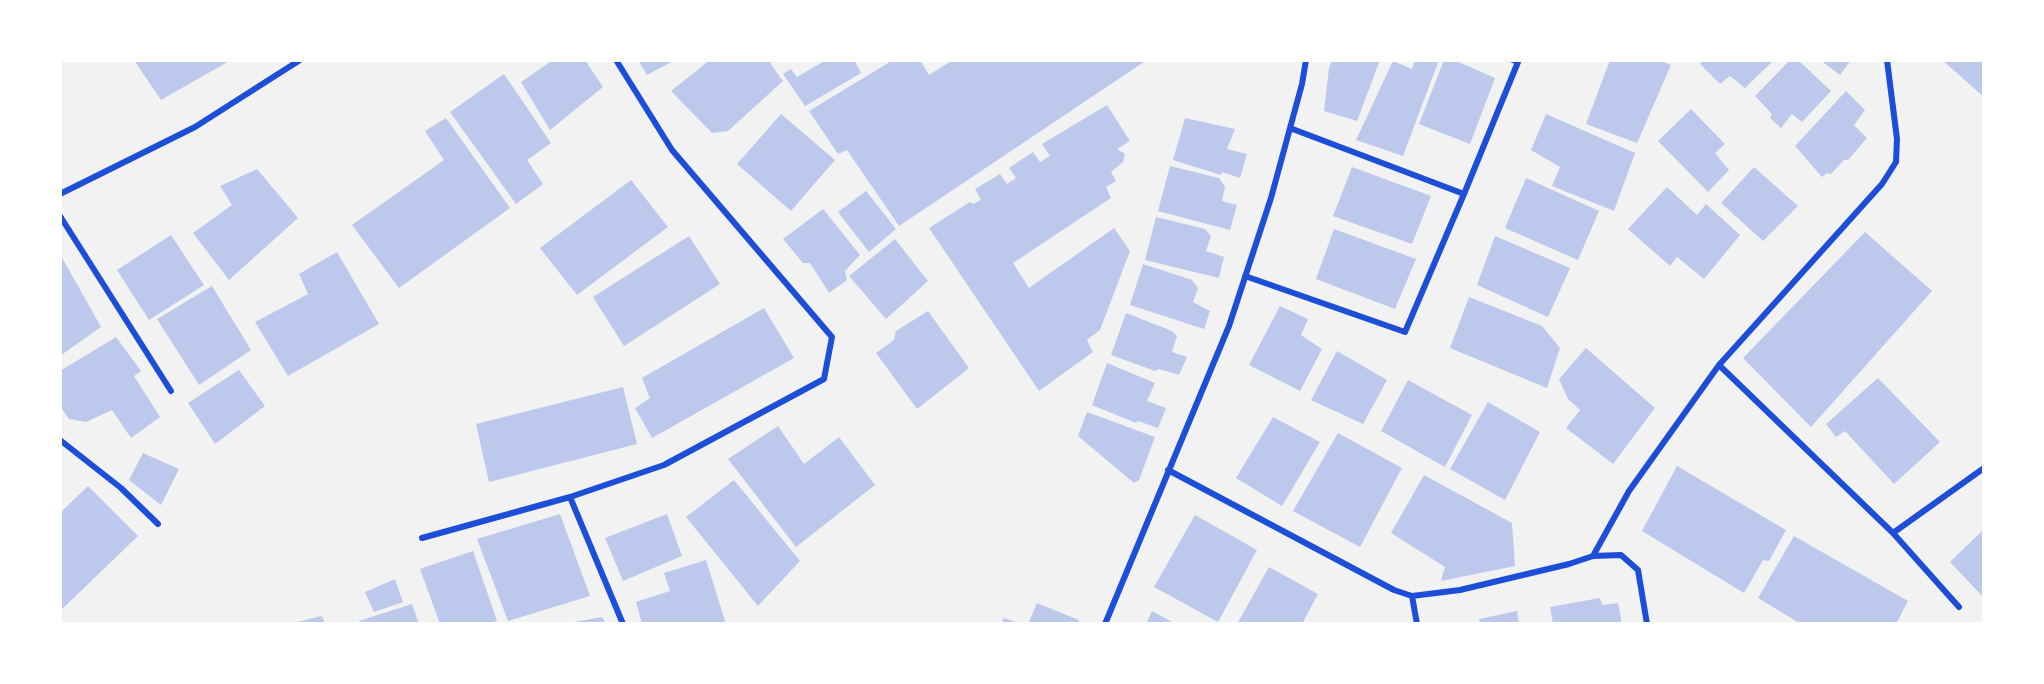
<!DOCTYPE html>
<style>
body{margin:0}
#map{position:relative;width:2044px;height:684px;overflow:hidden;background:#f2f2f2;font-family:"DejaVu Sans",sans-serif}
canvas{display:block}
.frame{position:absolute;inset:0;border:62px solid #fff;pointer-events:none}
</style>
<div id="map">
<canvas width="2044" height="684"></canvas>
<div class="frame"></div>
</div>
<script>
const ctx = document.querySelector('canvas').getContext('2d');
ctx.lineJoin = 'round';
function fillPath(path, color) { ctx.fillStyle = color; ctx.fill(path, 'evenodd'); }
function trace(path, color, width, dash) { ctx.strokeStyle = color; ctx.lineWidth = width; ctx.lineCap = dash ? 'butt' : 'round'; ctx.setLineDash(dash || []); ctx.stroke(path); }
fillPath(new Path2D(`
 M134 60H231L161 100Z
 M553 60H585L603 87 550 130 521 82Z
 M638 60H675L647 75Z
 M710 60H774L770 63 783 81 728 131 712 133 671 91Z
 M826 60H854L861 73 805 106 783 74 791 69 797 77Z
 M893 60H920L929 75 953 60H1143L1144 62 899 226 847 150 838 154 809 111Z
 M1332 60H1380L1357 121 1324 111 1329 68Z
 M1415 60H1439L1403 156 1356 140 1393 61 1412 69Z
 M1444 60H1454L1495 78 1470 144 1419 124Z
 M1610 60H1658L1671 65 1637 143 1586 124Z
 M1703 60H1774L1745 88 1730 76 1720 84 1700 64Z
 M1790 60H1798L1831 91 1802 122 1792 114 1781 128 1770 118 1772 114 1755 96Z
 M1820 60H1851L1840 75Z
 M1942 60H1984V97Z
 M504 74 551 143 527 160 543 184 516 204 450 112Z
 M1846 91 1865 110 1854 125 1867 138 1848 160H1844L1831 174 1827 173 1822 177 1795 146Z
 M1107 105 1130 141 1117 149 1125 154 1123 162 1111 172 1116 181 1106 187 1111 198 1013 263 1029 288 1114 228 1130 251 1100 330 1087 340 1093 352 1039 391 929 228 970 202 973 204 981 200 975 189 1000 174 1007 184 1016 178 1009 168 1033 152 1040 162 1050 156 1042 144Z
 M1691 109 1725 144 1715 153 1729 170 1708 192 1658 141Z
 M781 114 835 160 791 211 737 164Z
 M1546 114 1635 153 1614 211 1552 186 1560 167 1531 150Z
 M446 118 510 208 399 288 352 225 444 160 425 131Z
 M1185 118 1235 129 1227 149 1247 154 1240 178 1222 172 1221 175 1173 160Z
 M1170 166 1219 178 1225 187 1222 201 1237 205 1230 230 1158 211Z
 M1352 167 1431 196 1412 244 1333 216Z
 M1754 167 1798 206 1763 241 1721 203Z
 M257 169 298 218 229 280 193 233 232 205 220 186Z
 M1526 178 1599 211 1578 260 1505 228Z
 M631 180 668 227 577 295 540 248Z
 M1667 187 1697 215 1706 204 1740 235 1704 279 1677 257 1670 266 1628 229Z
 M866 191 896 229 869 252 838 212Z
 M823 209 860 255 845 271 847 280 829 293 810 263H803L783 239Z
 M1156 217 1205 229 1211 236 1206 251 1224 257 1219 278 1145 260Z
 M1334 229 1416 259 1395 309 1316 279Z
 M1865 232 1932 291 1811 427 1743 358Z
 M171 235 204 285 149 320 117 270Z
 M689 236 720 284 624 346 593 297Z
 M1495 236 1570 268 1548 317 1477 285Z
 M895 239 928 281 886 319 849 276Z
 M337 252 379 324 288 376 255 322 308 294 299 274Z
 M60 254 101 327 60 356Z
 M1143 264 1192 280 1198 288 1193 302 1210 311 1204 329 1130 305Z
 M212 286 251 350 199 385 157 319Z
 M1469 297 1542 326 1560 348 1547 388 1450 348Z
 M1280 306 1308 319 1301 335 1322 349 1300 391 1249 365Z
 M764 308 794 358 652 438 635 408 650 398 642 378Z
 M928 311 969 368 917 409 876 353 894 340 896 331Z
 M1126 313 1172 331 1177 336 1172 352 1187 357 1179 375 1159 369 1155 371 1111 355Z
 M116 337 141 371 134 376 160 417 131 438 112 410 86 422 69 419 60 406V371Z
 M1586 348 1655 408 1613 464 1566 428 1580 410 1568 399 1559 379Z
 M1337 351 1387 380 1363 424 1311 400Z
 M1107 363 1155 383 1147 401 1166 408 1158 428 1138 421 1136 423 1092 405Z
 M239 370 265 406 215 444 188 403Z
 M1878 378 1940 442 1894 484 1845 431 1836 437 1826 424Z
 M1408 380 1472 415 1445 467 1381 431Z
 M623 387 637 444 489 482 476 424Z
 M1488 402 1540 432 1505 500 1450 469Z
 M1087 412 1155 437 1139 480 1134 483 1078 436Z
 M1273 417 1320 442 1282 506 1236 478Z
 M778 426 804 464 839 437 875 485 796 547 728 459Z
 M1338 433 1402 468 1360 547 1293 511Z
 M143 453 179 469 161 505 129 480Z
 M1677 466 1786 530 1769 561 1763 560 1744 593 1642 531Z
 M1424 475 1512 523 1515 566 1441 581 1445 567 1391 533Z
 M734 480 800 561 758 606 686 517Z
 M88 486 138 536 60 611V513Z
 M560 514 590 596 508 621 477 539Z
 M667 514 682 556 623 581 605 538Z
 M1195 515 1257 550 1218 622 1154 587Z
 M1984 529V598L1950 562Z
 M1794 536 1908 601 1896 624H1801L1758 598Z
 M473 551 497 621 487 624H440L420 569Z
 M706 560 726 624H642L636 602 670 591 664 573Z
 M1269 567 1318 594 1302 624H1237Z
 M395 579 403 602 374 612 365 592Z
 M1600 598 1602 605 1618 603 1622 624H1553L1550 607Z
 M1037 603 1079 620 1077 624H1028Z
 M412 604 419 624H360L359 621Z
 M1152 611 1176 624H1146Z
 M1517 611 1519 624H1480L1479 619Z
 M322 616 325 624H293V623Z
 M602 617 606 624H569V623Z
 M1004 618 1021 624H1001Z`), '#bdc9ec');
trace(new Path2D(`
 M60 194 195 127 300 60
 M1464 194 1518 62 1513 60
 M60 216 171 391
 M1245 276 1405 332 1464 194 1290 128
 M1719 365 1893 533 1959 607
 M60 440 121 488 158 524
 M1168 470 1394 590 1412 596 1460 590 1569 564 1593 556 1621 555 1638 570 1647 624
 M570 497 623 624
 M1893 533 1984 468
 M422 538 570 497 664 465 824 379 832 337 672 150 616 60
 M1593 556 1629 491 1719 365 1882 184 1896 162 1897 139 1887 60
 M1412 596 1417 624
 M1105 624 1229 326 1271 198 1302 84 1306 60`), '#1d4ed8', 6);
</script>
